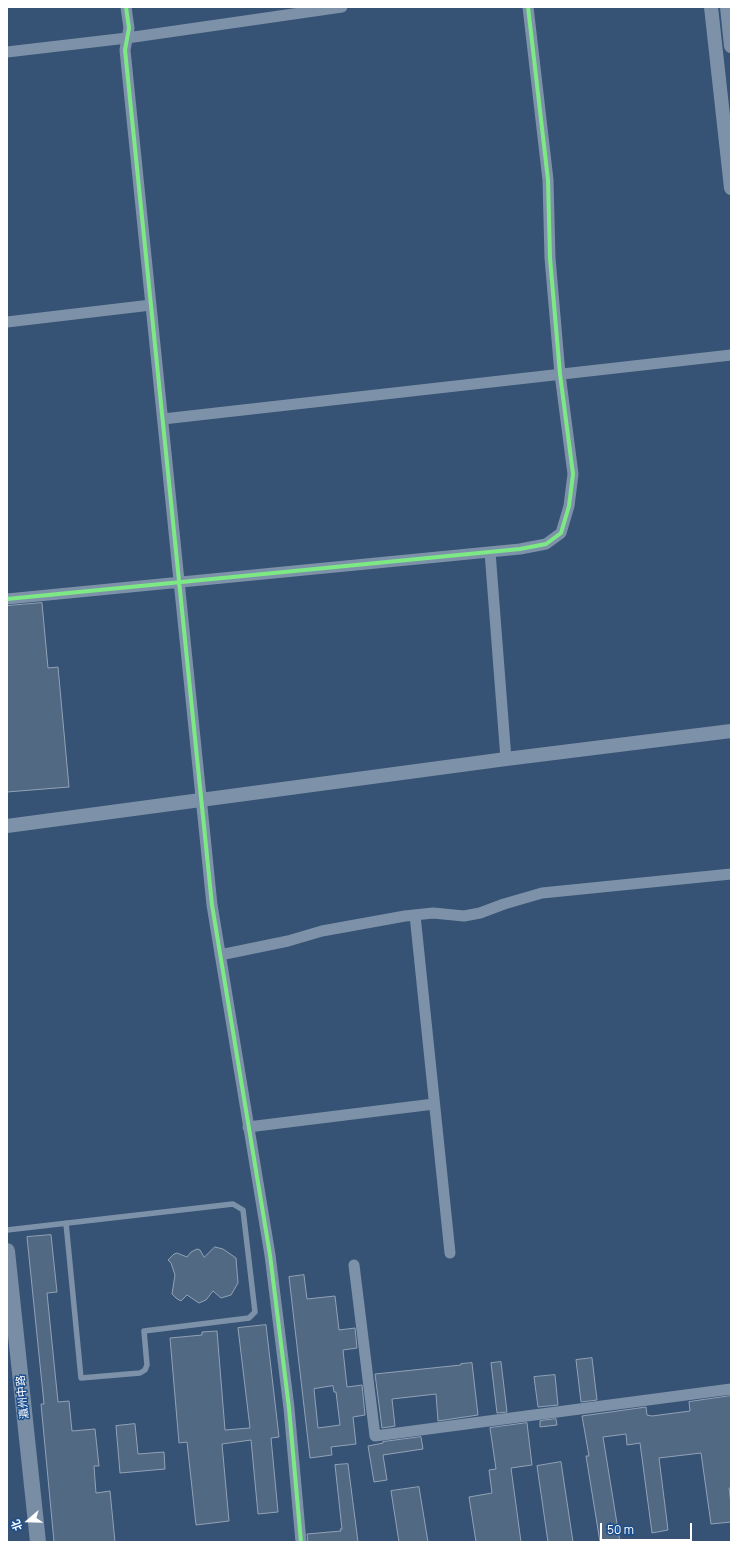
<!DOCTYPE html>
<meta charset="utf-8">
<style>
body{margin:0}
#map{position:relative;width:738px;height:1549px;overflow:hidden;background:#365274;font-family:Manrope,"Noto Sans SC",sans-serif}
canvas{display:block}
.frame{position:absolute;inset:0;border:8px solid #fff;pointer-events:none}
.north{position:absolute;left:8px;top:1501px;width:40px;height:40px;-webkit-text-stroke:3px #1b4f8f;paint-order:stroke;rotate:250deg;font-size:11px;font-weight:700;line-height:16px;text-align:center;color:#fff}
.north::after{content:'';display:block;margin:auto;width:14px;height:18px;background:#fff;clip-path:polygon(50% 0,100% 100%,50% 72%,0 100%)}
.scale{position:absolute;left:600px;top:1523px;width:92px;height:18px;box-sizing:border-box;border:2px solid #fff;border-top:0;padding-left:5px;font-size:12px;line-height:14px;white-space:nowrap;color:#fff;-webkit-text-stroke:3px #1b4f8f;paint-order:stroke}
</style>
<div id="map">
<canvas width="738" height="1549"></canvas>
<div class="frame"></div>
<div class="north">北</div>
<div class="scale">50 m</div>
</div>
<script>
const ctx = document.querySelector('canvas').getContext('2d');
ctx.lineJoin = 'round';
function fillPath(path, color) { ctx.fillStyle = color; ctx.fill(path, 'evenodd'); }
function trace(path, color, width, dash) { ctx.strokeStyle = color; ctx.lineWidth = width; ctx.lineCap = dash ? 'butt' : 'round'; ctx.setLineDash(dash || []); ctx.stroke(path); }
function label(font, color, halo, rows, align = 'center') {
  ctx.font = font + ' Manrope,"Noto Sans SC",sans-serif'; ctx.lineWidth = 3; ctx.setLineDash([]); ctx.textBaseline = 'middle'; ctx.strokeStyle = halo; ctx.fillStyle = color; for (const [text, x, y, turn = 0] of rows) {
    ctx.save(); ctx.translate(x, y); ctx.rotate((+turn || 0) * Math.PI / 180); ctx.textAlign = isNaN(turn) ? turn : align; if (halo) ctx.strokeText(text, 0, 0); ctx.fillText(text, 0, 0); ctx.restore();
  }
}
const building = new Path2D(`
 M42 603 48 668 58 667 69 787 7 792V606Z
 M51 1235 57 1292 47 1293 58 1402 69 1401 72 1431 95 1429 99 1466H94L96 1493 110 1491 115 1542H54L41 1404H44L27 1237Z
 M215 1247 223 1249 236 1258 238 1283 231 1295 221 1298 213 1291 206 1300 199 1303 187 1295 181 1301 176 1298 172 1294 175 1275 171 1263 168 1260 174 1254 177 1253 187 1257 191 1252 197 1249 200 1250 204 1257Z
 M304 1275 307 1299 335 1296 339 1330 355 1328 357 1348 343 1350 347 1387 362 1385 365 1415 353 1417 356 1444 331 1447 332 1455 310 1458 289 1277ZM333 1386 334 1392H336L340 1425 318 1428 314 1389Z
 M266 1325 279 1437 271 1438 278 1512 258 1514 251 1440 222 1444 229 1521 196 1525 187 1442 179 1443 170 1338 202 1335V1332L217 1331 225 1430 250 1428 238 1328Z
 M592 1358 597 1400 581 1402 576 1360Z
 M501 1362 507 1412 497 1413 491 1363Z
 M472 1363 478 1415 438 1421 436 1394 392 1399 395 1426 382 1428 375 1374 461 1365V1364Z
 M555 1375 558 1405 538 1407 534 1377Z
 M731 1396V1488H729L731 1504V1522L711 1524 701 1453 659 1458 668 1530 652 1533 640 1443 627 1445 626 1434 603 1437 620 1542H600L586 1456H589L582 1416 646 1407 647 1415 652 1416 690 1411 689 1402Z
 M556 1419 557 1425 540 1427V1421Z
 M527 1423 532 1465 511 1468 521 1542H476L469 1497 492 1493 489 1470 496 1469 490 1428Z
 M135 1424 138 1454 164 1452 165 1469 120 1473 116 1426Z
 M421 1437 423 1449 383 1455 387 1480 374 1482 368 1446 383 1443V1442Z
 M561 1462 573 1542H548L537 1466Z
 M348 1464 358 1542H308L307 1534 341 1531 340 1529H342L335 1465Z
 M419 1487 428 1542H399L391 1491Z`);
fillPath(building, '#526984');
trace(building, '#92a2b6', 1);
trace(new Path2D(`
 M7 1230 233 1204 243 1210 255 1312 249 1318 241 1319 144 1331 147 1365 145 1370 140 1373 81 1378 66 1223`), '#7d92a8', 5.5);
trace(new Path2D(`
 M126 7 129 28 125 50 212 905 270 1255 289 1408 301 1542
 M7 52 127 38 342 7
 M7 322 151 305
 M163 419 731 355
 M490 552 506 759
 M7 599 520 549 546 544 561 533 569 506 573 474 560 374 550 258 548 180 528 7
 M415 915 450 1253
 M220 955 288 941 322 931 405 916 433 913 464 916 480 913 504 904 542 893 731 874
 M248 1127 434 1104
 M354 1265 375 1436 731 1389`), '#7d92a8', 11);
trace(new Path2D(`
 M711 7 731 188
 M727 7 731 46
 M7 826 506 759 731 731`), '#7d92a8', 14);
trace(new Path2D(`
 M7 1251 38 1542`), '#798da4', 16);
trace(new Path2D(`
 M126 7 129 28 125 50 212 905 270 1255 289 1408 301 1542
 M7 599 520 549 546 544 561 533 569 506 573 474 560 374 550 258 548 180 528 7`), '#7ce984', 4);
label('11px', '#fff', '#1b4f8f', [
 ["瀛州中路",23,1397,-96]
]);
</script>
